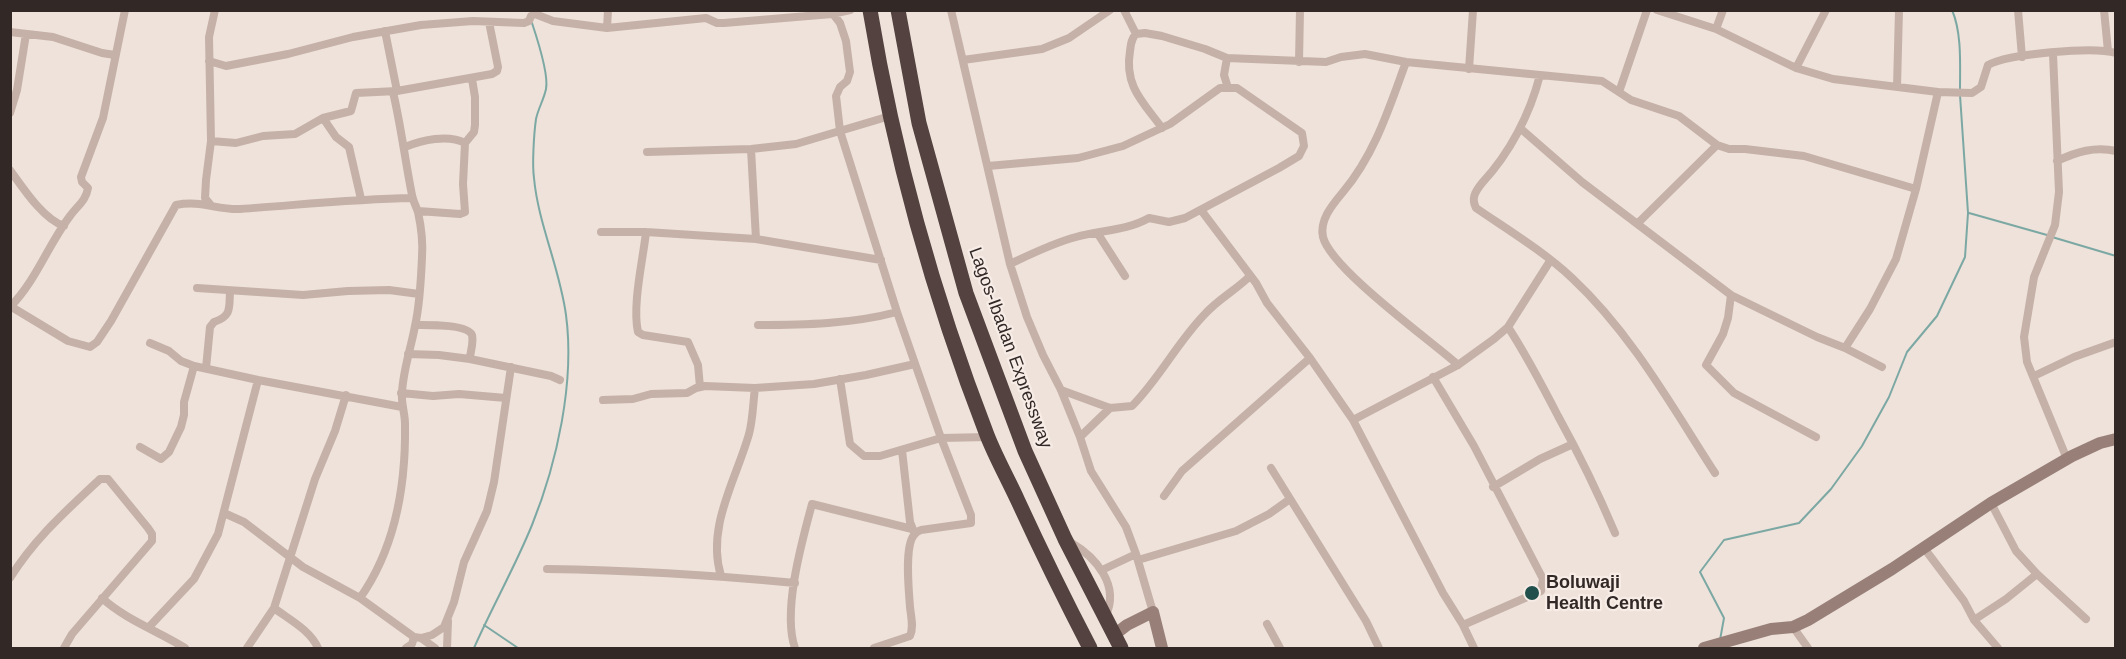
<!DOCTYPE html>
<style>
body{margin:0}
#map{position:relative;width:2126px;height:659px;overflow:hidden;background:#eee2da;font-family:Arial,sans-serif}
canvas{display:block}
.frame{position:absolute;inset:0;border:12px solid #322927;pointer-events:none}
</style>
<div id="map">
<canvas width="2126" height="659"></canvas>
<div class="frame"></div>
</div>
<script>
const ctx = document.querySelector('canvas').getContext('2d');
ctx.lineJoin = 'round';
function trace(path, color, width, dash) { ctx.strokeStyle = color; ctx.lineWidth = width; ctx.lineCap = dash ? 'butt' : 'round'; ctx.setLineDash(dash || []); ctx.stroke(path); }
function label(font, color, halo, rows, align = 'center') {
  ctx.font = font + ' Arial,sans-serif'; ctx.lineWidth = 4.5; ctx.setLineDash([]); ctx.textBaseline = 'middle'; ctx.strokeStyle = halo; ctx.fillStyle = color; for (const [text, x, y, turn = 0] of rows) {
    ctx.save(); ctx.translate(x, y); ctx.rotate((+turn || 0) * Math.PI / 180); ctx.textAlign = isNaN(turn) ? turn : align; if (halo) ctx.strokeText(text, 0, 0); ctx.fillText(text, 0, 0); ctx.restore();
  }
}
trace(new Path2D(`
 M1952 10C1962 33 1960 65 1960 89
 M1969 213 2047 235
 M2052 237 2116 256
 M484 625 518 648
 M1720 640 1724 618 1700 572 1724 540 1799 523 1831 489 1862 446 1889 397 1907 352 1937 316 1965 257 1968 213 1960 95
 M474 648C492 607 515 567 532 525 557 463 575 382 566 315 560 269 538 223 534 178 532 164 534 133 536 119 538 109 544 99 546 89 549 74 537 38 532 23`), '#7ca8a4', 2);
trace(new Path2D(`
 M830 10 840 23 846 41 850 72 847 81 840 87 836 96 840 131 897 312 941 438 971 515V523L921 530C918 531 916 532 914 535 904 547 909 592 910 607 911 617 914 627 910 636L874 648
 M951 10 1010 264 1027 317 1043 355 1061 390 1080 437 1091 471 1126 527 1136 554 1153 612
 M1124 10 1136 34C1131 39 1131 44 1130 51 1124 86 1143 102 1162 128
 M1657 10 1716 29 1796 68 1833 79 1938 92 1972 93 1981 87 1988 65C2008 54 2093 46 2116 53
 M2018 10 2022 57
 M2104 10 2108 51
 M607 28 608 10
 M1716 29 1723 10
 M385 31 397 91
 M10 32 53 37 102 53 115 55
 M1136 34 1145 33 1162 36 1205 49 1227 58 1326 62 1341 57 1365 54 1406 62 1602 81 1631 100 1679 116 1717 145 1729 149H1745L1804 156 1916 189
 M2053 54 2059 192 2055 225 2034 277 2024 337 2027 362 2067 459
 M1227 58 1224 75 1228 88
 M963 60 1042 49 1069 38 1110 10
 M209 61 226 66 288 54 353 37 421 25 473 21 524 23 529 21 531 16 535 14 553 21 607 28 706 18 717 23H724L832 14 850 10
 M1299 62 1300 10
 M1406 62C1389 108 1375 154 1343 192 1333 204 1319 220 1323 237 1331 269 1430 340 1458 365
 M1796 68 1826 10
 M1469 69 1473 10
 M1540 75C1530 114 1510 153 1482 183 1475 192 1471 198 1476 208 1508 230 1543 251 1572 278 1631 333 1671 405 1715 473
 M1897 87 1899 10
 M1619 92 1647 10
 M10 113 17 90 26 34
 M323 118 336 137 349 147 361 199
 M1520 128 1582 182 1731 295 1817 337 1845 348 1882 367
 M211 141 236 143 263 136 295 134 323 118 351 111 356 93 397 91 492 74 497 71 498 67 489 22
 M405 147C422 140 448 134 465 143
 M751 149 756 239
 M647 152 751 149 796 144 890 116
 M2057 161C2076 152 2095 146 2116 151
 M988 166 1078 158 1123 146 1170 124 1220 88H1237L1302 133 1304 146 1299 156 1279 168 1185 218 1169 222 1149 218C1126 231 1101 230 1076 237 1053 243 1031 254 1010 264
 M10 170C23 188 43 219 64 226
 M210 204 205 198 206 180 211 141 209 37 215 10
 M1201 210 1256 283 1267 303 1310 358 1353 420 1443 593 1463 625 1474 648
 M418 211 460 214 465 212 463 184 465 143 474 132 475 125V97L472 79
 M1638 223 1717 145
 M601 232H646L756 239 881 260
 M646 232C643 260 632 305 638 332L643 335 688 342 698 365 700 387
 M1098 234 1125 276
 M197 288 303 295 348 291 389 290 419 294
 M1731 295 1728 318 1723 334 1706 365 1734 393 1816 437
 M10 306 68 341 90 347 97 342 111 321 176 205C201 200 217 210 240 209 298 205 354 199 412 198
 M10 307C36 281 48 245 70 216 77 206 86 201 88 188L82 182 81 177 103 118 125 10
 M416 325C427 325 468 324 472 335 474 343 470 352 470 359
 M758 325C804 325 852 324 897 312
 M1508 327C1527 356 1542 385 1558 416 1579 454 1598 493 1615 533
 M150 343 169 351 181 361 194 366 258 380 402 407
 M1845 348 1870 309 1896 259 1916 189 1938 92
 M408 354 439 355 470 359 551 376 560 380
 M206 368 210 327 214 322C232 316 229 308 230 291
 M2034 376 2074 357 2116 342
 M1433 377 1474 446 1543 579 1541 591 1463 625
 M840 379 850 444 864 456H880L941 438 988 437
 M1061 390 1110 408 1132 406C1159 379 1177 343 1204 315 1217 300 1236 290 1250 276
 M401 393 433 396 459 394 506 398
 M603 400 633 399 651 394 687 393 696 388 705 386 755 388 814 384 866 375 915 364
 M1353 420 1458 365 1494 339 1508 327 1550 261
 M1080 437 1110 408
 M140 447 161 459 169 452 181 427 184 415V402L194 366
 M902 450 910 522 914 532
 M1271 468 1366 621 1379 648
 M1493 487 1540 459 1573 444
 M1164 496 1182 471 1310 358
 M1991 503 2016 551 2037 574 2086 619
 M224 513 244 522 303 567 360 598 414 637 421 638 435 648
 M1070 542C1096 557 1121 586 1105 617
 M1924 548 1964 601 1974 620 1998 648
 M1138 560 1236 531 1269 514 1290 499
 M547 569C630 570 712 575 795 583
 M1102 570 1136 554
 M721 576C706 527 736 480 749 434 753 419 753 403 755 388
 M10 578C35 538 66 511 100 479H108L148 528 152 534V541L72 634 64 648
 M102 598C126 620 158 631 185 648
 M360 598C396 547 406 485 405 424 405 413 401 404 402 393 403 370 411 348 415 326 420 304 421 280 422 257 423 244 421 226 418 212 416 206 413 201 412 195 405 160 401 126 393 92
 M274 608C290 620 310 630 318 648
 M1974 620 2006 599 2037 574
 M1267 624 1280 648
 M149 627 194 579 218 534 258 380
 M1793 627 1808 648
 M421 638 432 635 444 627 454 602 464 562 487 511 494 482 511 367
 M247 648 274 608 315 479 335 431 346 395
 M406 648 412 644 414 637
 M447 648 448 621
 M795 648C782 612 802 541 812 504L912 529`), '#c5b1a7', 8);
trace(new Path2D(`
 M1114 635 1127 625 1153 612 1162 648
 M1704 648 1771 629 1793 627 1808 620 1892 569 1991 503 2072 456 2100 443 2116 439`), '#988079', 12);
trace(new Path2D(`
 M870 10C894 155 934 298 987 435 996 458 1008 479 1018 501 1041 551 1065 600 1090 648
 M898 10 919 123 966 293 1025 451 1065 539 1121 648`), '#53423f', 15);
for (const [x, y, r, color] of [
 [1532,593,8,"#21504c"]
]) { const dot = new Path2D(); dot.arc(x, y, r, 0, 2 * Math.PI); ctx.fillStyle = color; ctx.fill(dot); trace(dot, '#f7ece6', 2); }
label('18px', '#322927', '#f7ece6', [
 ["Lagos-Ibadan Expressway",1010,348,70]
]);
label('bold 18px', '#322927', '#f7ece6', [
 ["Boluwaji",1546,583],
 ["Health Centre",1546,604]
], 'left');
</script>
